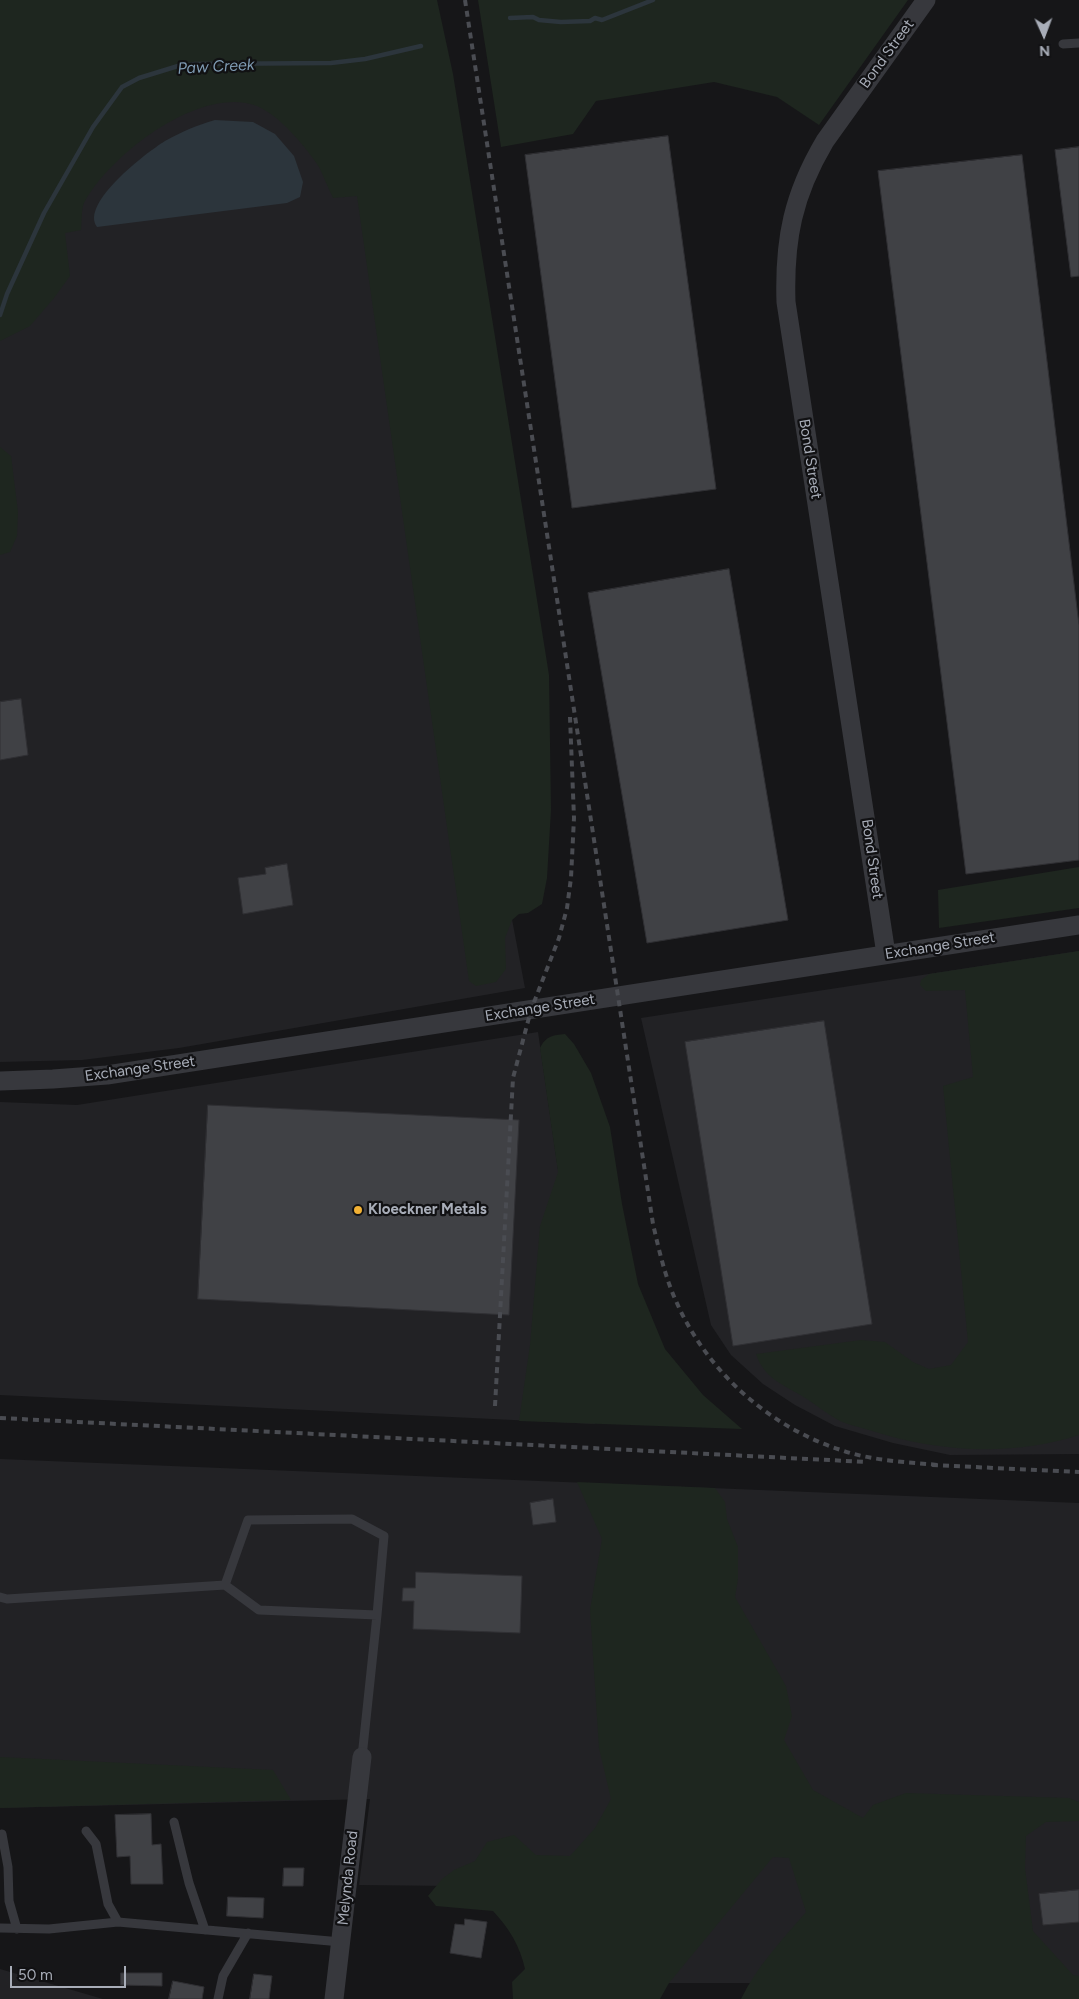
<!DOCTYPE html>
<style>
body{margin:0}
#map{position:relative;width:1079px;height:1999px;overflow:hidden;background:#161618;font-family:Figtree,sans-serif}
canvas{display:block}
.north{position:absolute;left:1019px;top:10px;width:50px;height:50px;-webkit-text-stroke:4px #111113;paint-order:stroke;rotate:178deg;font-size:14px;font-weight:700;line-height:20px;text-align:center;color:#a8adb8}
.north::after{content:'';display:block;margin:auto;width:18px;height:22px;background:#a8adb8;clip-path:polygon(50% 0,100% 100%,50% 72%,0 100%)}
.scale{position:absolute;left:10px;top:1966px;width:116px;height:22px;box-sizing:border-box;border:2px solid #a8adb8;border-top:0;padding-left:6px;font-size:15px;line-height:18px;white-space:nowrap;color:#a8adb8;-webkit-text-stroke:4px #111113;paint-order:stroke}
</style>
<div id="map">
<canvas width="1079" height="1999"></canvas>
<div class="north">N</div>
<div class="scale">50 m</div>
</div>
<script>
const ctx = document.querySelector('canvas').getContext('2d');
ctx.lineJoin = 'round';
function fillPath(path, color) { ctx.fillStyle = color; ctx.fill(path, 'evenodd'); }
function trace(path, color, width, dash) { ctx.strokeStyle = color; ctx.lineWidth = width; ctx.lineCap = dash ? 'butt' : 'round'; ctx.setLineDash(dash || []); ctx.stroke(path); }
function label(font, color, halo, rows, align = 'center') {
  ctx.font = font + ' Figtree,sans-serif'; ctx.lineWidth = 4.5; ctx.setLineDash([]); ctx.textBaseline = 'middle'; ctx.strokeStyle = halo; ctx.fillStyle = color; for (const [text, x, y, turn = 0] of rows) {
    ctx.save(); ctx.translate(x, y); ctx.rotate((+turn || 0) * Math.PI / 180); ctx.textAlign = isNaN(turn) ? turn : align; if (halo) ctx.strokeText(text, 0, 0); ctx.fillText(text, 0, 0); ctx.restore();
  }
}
fillPath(new Path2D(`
 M0 0 348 51 525 988 179 1048 82 1060 0 1062Z
 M1079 951V1454L950 1455 893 1443 835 1426 795 1405 763 1384 731 1355 711 1325 641 1018Z
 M538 1032 595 1424 0 1395V1102L77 1105Z
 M0 1459 1079 1503V1999L1036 1983H636L548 1887 359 1885 370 1799 0 1808Z
 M0 1969 103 1999H0Z`), '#222225');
fillPath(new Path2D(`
 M0 0H437L453 74 549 675 551 810 547 878 542 904 528 913 519 914 512 920 505 938 506 969 496 982 476 986 469 981 357 196 333 198C328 188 324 177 319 167 306 147 279 115 257 106 201 84 109 155 84 203 81 210 82 222 81 230L65 233 70 276 54 298 30 326 0 341Z
 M478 0H908L819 125 777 97 714 82 596 101 573 134 501 147Z
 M0 447 11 456 18 512 17 536 10 552 0 555Z
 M1079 867V908L939 928 938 890Z
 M1079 951V1435C1012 1457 936 1452 869 1430 860 1427 849 1425 840 1421 827 1414 815 1404 802 1396 782 1384 764 1378 756 1354L861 1340 885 1342 913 1362 929 1369 951 1365 968 1342 943 1086 973 1077 965 990 926 991 920 985 921 980 929 974Z
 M565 1034 574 1044 591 1073 610 1127 622 1204 638 1284 665 1349 703 1395 742 1429 519 1421 530 1345 540 1226 558 1172 540 1048C546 1036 553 1035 565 1034Z
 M577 1482 715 1488 725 1502 727 1519 738 1547V1579L735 1597 786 1686 792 1716 784 1740 813 1790 863 1818 873 1805 906 1793 1069 1798 1079 1802V1821L1046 1822 1026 1836 1025 1868 1033 1931 1073 1975 1079 1976V1999H741C757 1966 782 1940 806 1912L789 1858 773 1857 669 1983 660 1999H513L512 1982 525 1969C520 1946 509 1928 493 1911L436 1906 428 1896 442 1879 454 1870 475 1861 487 1842 514 1835 536 1855 570 1856 595 1828 611 1799 599 1748 590 1610 602 1539Z
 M0 1757 273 1770 291 1800 0 1808Z`), '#1e261f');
fillPath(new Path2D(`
 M215 120 253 122 275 134 294 156 303 182 300 197 287 203 97 227C79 204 147 152 165 141 181 132 197 125 215 120Z`), '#2c353c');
trace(new Path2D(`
 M510 18 533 17 539 20 561 22 590 21 595 18 602 20 653 0
 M0 315 7 294 44 213 93 127 122 87 139 78 178 66 195 64 331 63 365 59 421 46`), '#2c353c', 4.5);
const building = new Path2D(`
 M668 136 716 489 572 508 525 155Z
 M1079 147V276L1071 277 1055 150Z
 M1022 155 1079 625V860L966 874 878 171Z
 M729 569 788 920 647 943 588 593Z
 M21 699 28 755 0 760V702Z
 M287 864 293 905 243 914 238 878 266 874 265 868Z
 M824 1021 872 1324 733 1346 685 1042Z
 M208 1105 519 1120 509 1315 198 1299Z
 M553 1499 556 1522 533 1525 530 1503Z
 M416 1572 522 1576 520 1633 413 1629 414 1601H402L403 1588H415Z
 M151 1814 152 1845 161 1844 163 1884H131L130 1856 117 1857 115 1815Z
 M284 1868H304L303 1886H283Z
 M1079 1890V1922L1043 1925 1039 1894Z
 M228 1897 264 1898 263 1918 227 1916Z
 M465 1919 487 1922 481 1958 450 1953 455 1924 464 1925Z
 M121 1973H162V1986L121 1985Z
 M254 1974 272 1976 269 1999H250Z
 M173 1981 204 1987 202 1999H169Z`);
fillPath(building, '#404145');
trace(building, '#303034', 1);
trace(new Path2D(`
 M1063 44 1079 43
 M0 1597 7 1599 225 1585 259 1610 377 1615 384 1536 352 1519 248 1520 225 1585
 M362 1757 377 1615
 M174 1822 189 1883 205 1930
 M86 1831 96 1844 108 1904 118 1922 341 1942
 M2 1834 8 1867 9 1901 17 1929
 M0 1928 49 1929 118 1922
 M218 1999 223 1976 248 1933`), '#37383d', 9);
trace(new Path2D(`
 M886 954 786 302C784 239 793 195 825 141L926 0
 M0 1081 53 1079 107 1075 1079 925
 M334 1999 362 1757`), '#37383d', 19);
trace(new Path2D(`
 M465 0 653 1224C659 1250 665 1277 676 1301 707 1372 770 1428 844 1451 874 1461 907 1462 938 1465
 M495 1406 513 1078 531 1010 559 938 567 908 571 878 574 818 570 717
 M0 1418 867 1462
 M932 1465 1079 1472`), '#4a4c52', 4, [6, 5]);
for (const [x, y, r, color] of [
 [358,1210,5,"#f2b134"]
]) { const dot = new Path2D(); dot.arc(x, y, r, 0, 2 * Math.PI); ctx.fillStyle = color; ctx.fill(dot); trace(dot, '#111113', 2); }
label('15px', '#a8adb8', '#111113', [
 ["Bond Street",887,54,-54],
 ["Bond Street",810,459,81],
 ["Bond Street",872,859,82],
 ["Exchange Street",940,946,-9],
 ["Exchange Street",540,1008,-9],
 ["Exchange Street",140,1069,-8],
 ["Melynda Road",348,1878,-84]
]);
label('bold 15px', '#a8adb8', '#111113', [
 ["Kloeckner Metals",368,1210]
], 'left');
label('italic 16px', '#7f9bb3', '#111113', [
 ["Paw Creek",216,67,-3]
]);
</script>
